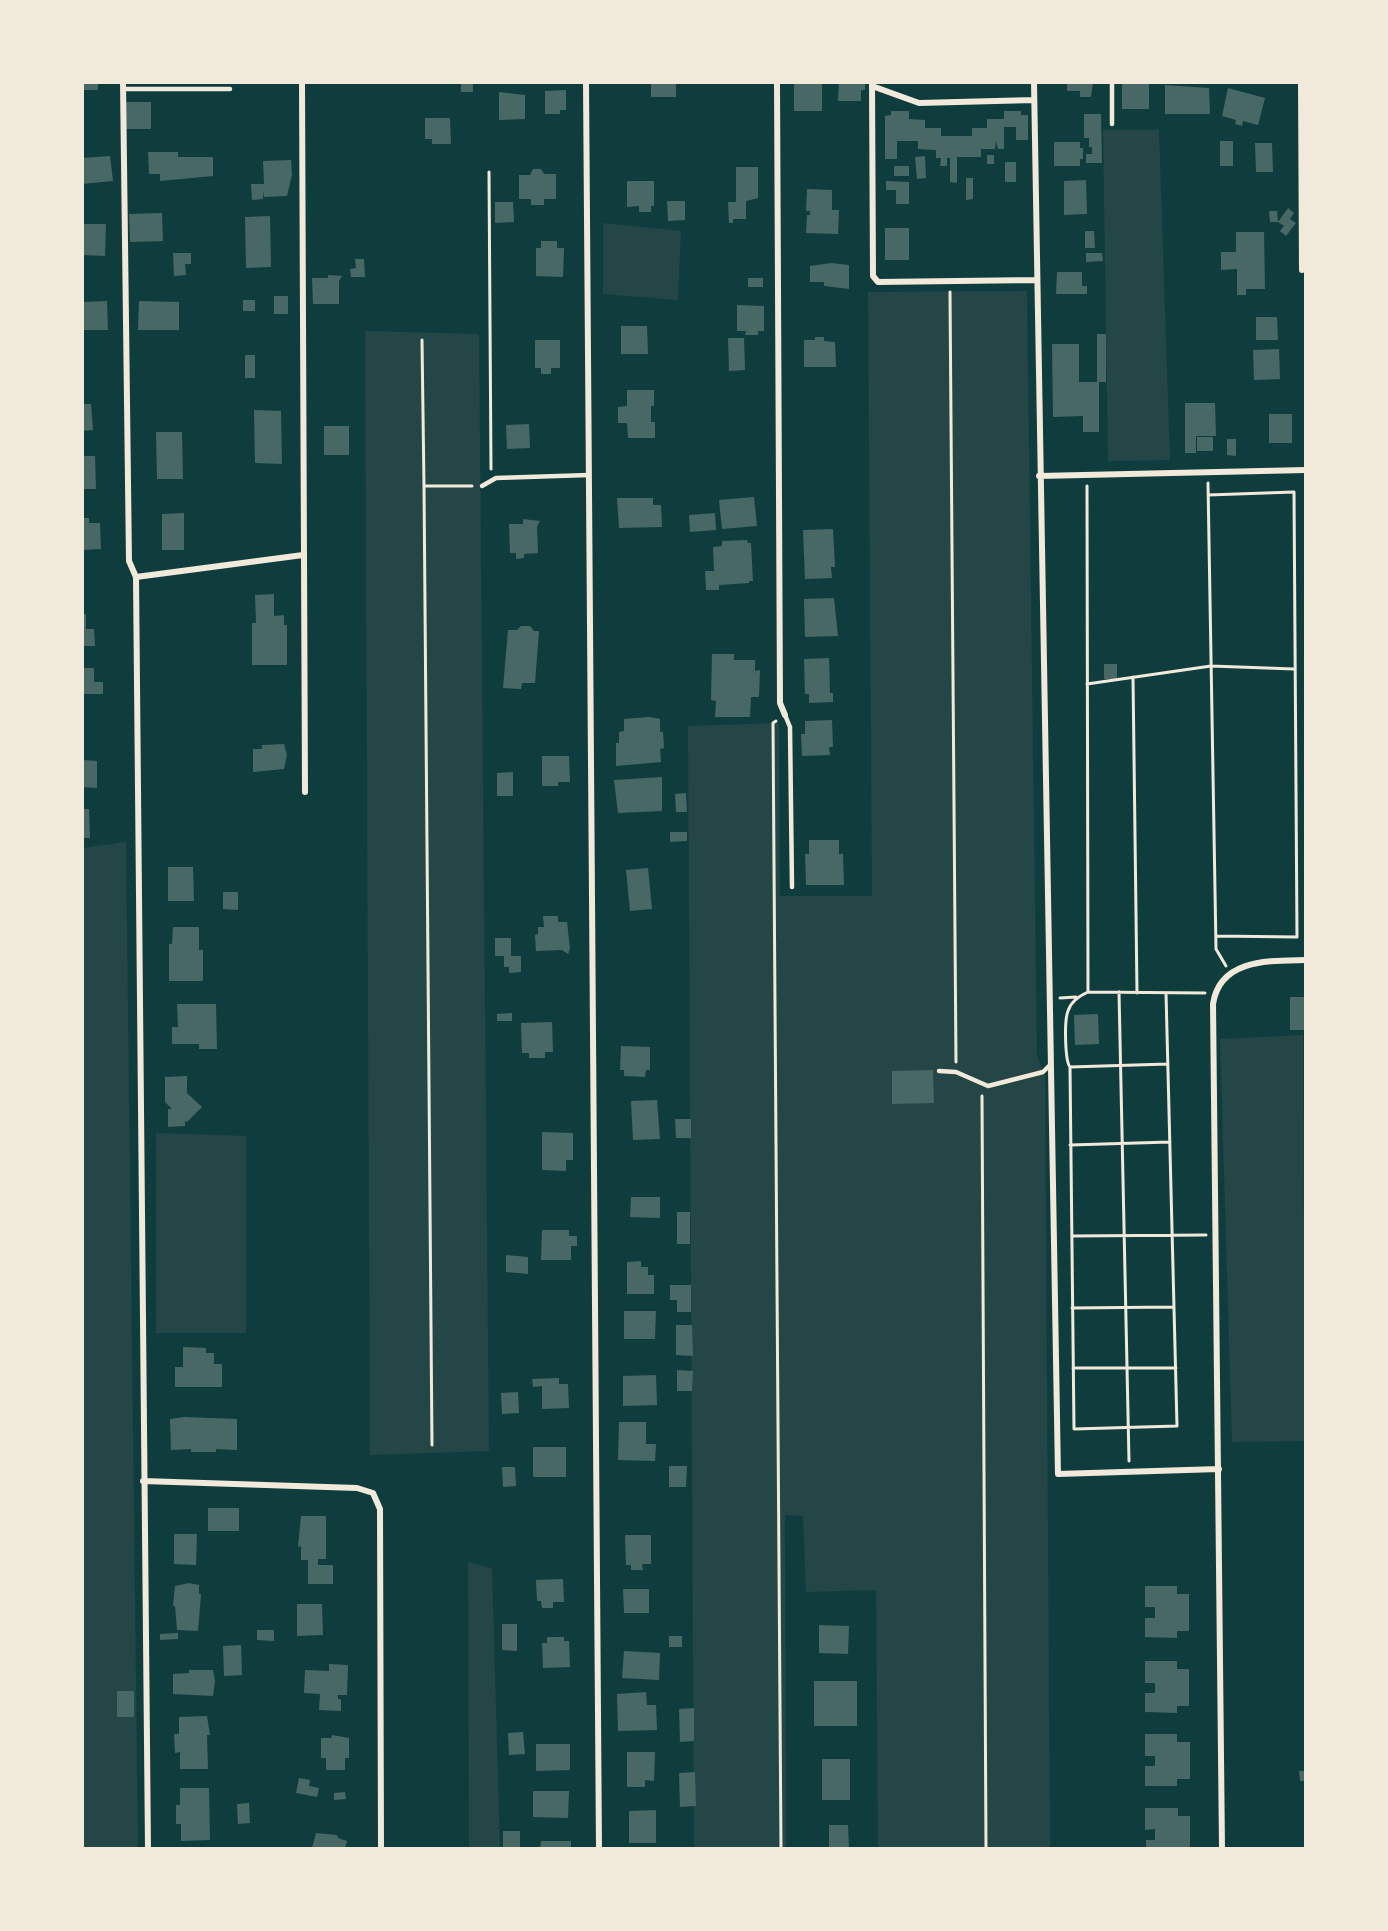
<!DOCTYPE html>
<style>
body{margin:0}
#map{position:relative;width:1388px;height:1931px;overflow:hidden;background:#0f3d3e;font-family:"Varela Round",sans-serif}
canvas{display:block}
.frame{position:absolute;inset:0;border:84px solid #f1e9da;pointer-events:none}
</style>
<div id="map">
<canvas width="1388" height="1931"></canvas>
<div class="frame"></div>
</div>
<script>
const ctx = document.querySelector('canvas').getContext('2d');
ctx.lineJoin = 'round';
function fillPath(path, color) { ctx.fillStyle = color; ctx.fill(path, 'evenodd'); }
function trace(path, color, width, dash) { ctx.strokeStyle = color; ctx.lineWidth = width; ctx.lineCap = dash ? 'butt' : 'round'; ctx.setLineDash(dash || []); ctx.stroke(path); }
fillPath(new Path2D(`
 M1103 130H1159L1170 460 1108 461Z
 M603 223 681 231 678 300 603 294Z
 M1027 291 1037 1056 1045 1076 1050 1848H878L876 1590 806 1592 803 1516 785 1515 786 1848H694L688 726 779 723 780 896H872L868 292Z
 M365 331 479 334 489 1451 370 1455Z
 M126 842 138 1848H83L82 848Z
 M1303 1035 1305 1441 1232 1442 1220 1039Z
 M156 1133 246 1136V1333H156Z
 M468 1562 492 1568 500 1848H469Z`), '#244646');
fillPath(new Path2D(`
 M82 82H98V90H82Z
 M461 82H473V92H461Z
 M651 82H676V97H651Z
 M794 82H822V111H794Z
 M839 82H865V90H861V101H838Z
 M1067 82H1093L1091 97H1080V91H1067Z
 M1122 82H1149V109H1122Z
 M1165 85 1209 88 1210 114H1165Z
 M1228 88 1265 98 1258 125 1243 121 1242 126 1235 124 1236 120 1222 116Z
 M566 90V110H560V114H545V91Z
 M499 92 525 95V119L499 120Z
 M126 102H151V129H126Z
 M891 111H909V119L925 120V128H941V136H972V128H987V119H1004V111H1021V115H1028V140H1016V127H1004V149H998L996 141 995 149H981V157H957V183L950 182V158H947V166H940L941 158H936V150L918 149V141H897V159H885V116L891 115Z
 M1084 114H1101L1102 163H1086V154H1092V147H1089V138H1084Z
 M425 118H450L451 144H432V139H425Z
 M1220 141H1233V166H1220Z
 M1054 142H1080V148H1083V159H1080V166H1054Z
 M1255 143H1272L1273 172H1256Z
 M148 152H178V157H213V176L160 181V174H149Z
 M987 155H994V164H987Z
 M110 156 113 181 82 184V158Z
 M925 156 926 178 917 179 915 157Z
 M291 160 292 175 287 196 264 197 263 191V199L252 200 251 184H264L263 161Z
 M1005 162H1016V182H1005Z
 M894 166H909V176H894Z
 M736 167H758V198L746 201V219H733V223H729L728 202H736Z
 M533 169H541L544 174H556V199H544V205H531V199H519V175H530Z
 M966 178H973V199L966 200Z
 M1086 180 1087 214 1064 215V181Z
 M627 181H654V206H651V212H639V206L627 207Z
 M886 181 909 182V204H896V190H886Z
 M807 189 832 190V210H839L838 234 806 233 807 215H810V211H806Z
 M667 201H685V220L668 221Z
 M495 202H513L514 222 495 223Z
 M1288 208 1294 213 1290 219 1296 223 1286 236 1280 231 1284 226 1278 222Z
 M1269 211H1277L1278 222H1270Z
 M162 213 163 241 130 242 129 214Z
 M270 216 271 267 246 268 245 217Z
 M82 224H106L105 256 82 255Z
 M885 228H909V260H885Z
 M1085 231H1094L1095 248H1085Z
 M1236 232H1264L1265 289H1246V295H1237V269L1221 270V252H1236Z
 M541 241H557V248H564L563 277 536 276V248H541Z
 M173 253H191V264H185L186 275 174 276Z
 M1086 253H1102L1103 261 1086 262Z
 M355 259H364L365 277H351L350 269 356 268Z
 M831 263 849 265V289L824 286V282H810V266Z
 M1057 272H1082V286H1087V294H1056Z
 M328 275 342 276 339 281V304H313L312 278H328Z
 M748 278H763V287H748Z
 M274 296H288V314H274Z
 M243 300H255V311H243Z
 M107 301 108 330H82V302Z
 M139 301 179 302V330H138Z
 M737 305 764 306V331H758V335H745L746 331H737Z
 M1256 317H1277L1278 340H1256Z
 M621 326H647L648 354H621Z
 M1097 334H1106V382H1097Z
 M815 337H824V341L835 342 836 367H804V340H815Z
 M728 338H744L745 370 729 371Z
 M535 340H560V368H551V374H541V368H535Z
 M1052 344H1079V382H1099V432H1083V416L1053 417Z
 M1279 349 1280 379 1254 380 1253 350Z
 M245 355H255V378H245Z
 M627 390H654V406H651V422H655V438H628L627 423H618V407L627 406Z
 M1185 403H1215L1216 436H1196V453H1185Z
 M82 404H91L93 430 82 431Z
 M254 410 281 411 282 464 255 463Z
 M1269 414H1292V443H1269Z
 M529 424 530 448 507 449 506 425Z
 M324 426H349V455H324Z
 M156 432H182L183 479H157Z
 M1197 437H1213V451H1197Z
 M1227 439H1236V456L1227 455Z
 M82 456H95L96 489H82Z
 M754 497 757 526 722 529 719 500Z
 M617 498H653V505H661L662 527 619 528Z
 M184 513V550H162V514Z
 M715 513 716 530 690 532 689 515Z
 M82 518H89V523H100L101 549 82 550Z
 M523 519 540 521 537 527 538 553 524 554V558L516 559V553H510L509 524H523Z
 M833 529 835 567H831L832 578 805 579 803 530Z
 M747 540 748 543H751L753 581H749V583L719 585V590H706L705 571H714L713 547 722 546V541Z
 M274 594V616L284 615V625H287V665H252V623H256L255 595Z
 M834 598 838 636 805 637 804 599Z
 M82 614H86V629H94L95 646H82Z
 M521 626H530L534 631H539L535 683H522L521 689 503 688 508 630H517Z
 M712 654H734V660H755V671L760 670 759 697H751L750 717H715L716 701 711 700Z
 M829 658 830 693H833V702L809 703V694H805L804 659Z
 M1104 664H1117V679H1104Z
 M82 668H94V682H103V694H82Z
 M649 717 660 719V732H663L664 748 660 749 661 762 616 766V743H619V732L624 731V719Z
 M832 720 833 747H829L830 755 802 756 801 734H805V721Z
 M284 744 287 755 284 769 253 772V749H262V745Z
 M542 756H569L570 782H558V786H542Z
 M82 760 97 761V788L82 787Z
 M513 772V796H497V773Z
 M662 777V811L618 813 614 780Z
 M686 793 687 812H676L675 794Z
 M82 809H89L90 838H82Z
 M670 832H687V841L670 842Z
 M809 840H839V854H843L844 885H806L805 854H809Z
 M168 867H193L194 901H168Z
 M648 868 652 909 630 911 626 870Z
 M223 892H238V910L223 909Z
 M543 916H558V922H567L570 949 568 954 562 950 536 951 535 935 538 934V927H544Z
 M173 927H199V950H203V981H169V944H172Z
 M495 938H511V956H521V972L509 973V967H504V956H495Z
 M1290 997H1305V1030H1290Z
 M177 1004H216L217 1049H199V1044H172V1027H178Z
 M512 1013V1021H497V1014Z
 M1098 1014 1099 1044 1075 1045 1074 1015Z
 M552 1022 553 1052H545V1058H529V1053H522L521 1023Z
 M621 1046 650 1047V1070H646L645 1077 624 1076V1070H620Z
 M933 1070 934 1103 892 1104V1071Z
 M187 1076V1093L202 1107 187 1122 185 1121V1126L168 1127V1109H172L165 1102V1077Z
 M657 1100 660 1139 633 1140 631 1101Z
 M675 1119H691V1138H676Z
 M542 1132 573 1133V1160H566V1171L542 1170Z
 M631 1197H660V1218L630 1217Z
 M677 1212H690V1244H677Z
 M542 1230H569V1236H577V1246H571V1260H541Z
 M506 1255 528 1257V1274L506 1272Z
 M641 1261V1267H648V1275H654V1294H627V1262Z
 M670 1285H691V1312H677V1300H670Z
 M624 1311H656L655 1339H624Z
 M676 1325H692L693 1356 676 1355Z
 M183 1347 206 1348V1353H214V1364H222V1387H175V1367H183Z
 M677 1370 693 1371 692 1391H677Z
 M656 1375 657 1405 623 1406V1376Z
 M559 1378V1384H568L569 1408 542 1409V1386L533 1387 532 1379Z
 M518 1392 519 1413 502 1414 501 1393Z
 M184 1417 237 1419V1450L216 1449V1452H191V1449L171 1450 170 1419Z
 M619 1422H646V1444H656L655 1461 618 1460Z
 M533 1447H566V1477H533Z
 M669 1466H687L686 1487H669Z
 M502 1467H515L516 1486 503 1487Z
 M208 1508H239V1531H208Z
 M301 1516H326V1559H318V1565H333V1584H308V1560H301V1546L298 1547Z
 M174 1534H197L196 1565 174 1564Z
 M625 1535H651V1564H642L643 1570H631V1565H626Z
 M563 1579 564 1602H553V1608H542L541 1601H537L536 1580Z
 M189 1583 199 1585V1594H201L198 1631 177 1630 175 1606H173L175 1586Z
 M1145 1586H1177V1594H1189V1631H1177V1638L1145 1637V1618H1155V1607H1145Z
 M623 1589H649V1613H624Z
 M297 1604H322L323 1635 297 1636Z
 M502 1624H517V1651L502 1650Z
 M819 1625 849 1626 848 1654 819 1653Z
 M257 1630H274V1641L257 1640Z
 M178 1633V1639L160 1640V1634Z
 M669 1636H682V1647H669Z
 M547 1637H564V1641H569L570 1667 543 1668 542 1643H547Z
 M241 1645 242 1675 224 1676 223 1646Z
 M624 1651 660 1653 659 1680 622 1678Z
 M1145 1661H1177V1669H1189V1706H1177V1713L1145 1712V1693H1155V1683H1145Z
 M329 1664 348 1665 347 1695H338V1699H341V1711L319 1710 320 1694 304 1693 305 1670 329 1671Z
 M189 1670H213L215 1681 213 1696 173 1694V1674L189 1673Z
 M814 1681H857V1726H814Z
 M117 1691H134V1717H117Z
 M646 1692 647 1705H656L657 1730 618 1731 617 1694Z
 M694 1708V1741L680 1742 679 1709Z
 M207 1716 210 1735H207L208 1769H180V1752L175 1753 174 1734H179V1717Z
 M523 1732 525 1754 509 1755 508 1733Z
 M1145 1734H1177V1742H1190V1779H1177V1786H1145V1766H1155V1756H1145Z
 M332 1735 349 1738V1758H345V1770H326V1758H321V1738H331Z
 M536 1744H570V1770L536 1771Z
 M627 1752H655L654 1781 645 1780V1787H627Z
 M822 1759H850V1800H822Z
 M1299 1771H1305V1781H1300Z
 M695 1772 696 1806 680 1807 679 1773Z
 M299 1778 310 1780 309 1786 319 1788 317 1797 296 1793Z
 M180 1788H209L210 1840 181 1841V1824H176V1805H180Z
 M533 1791H569L568 1818 533 1817Z
 M345 1792 346 1799 334 1800V1793Z
 M249 1803 250 1823 238 1824 237 1804Z
 M1145 1808H1178V1816H1190V1848H1146V1840H1155V1829L1145 1830Z
 M656 1810V1843H629V1811Z
 M829 1825H848L849 1848H829Z
 M503 1831H520V1848H503Z
 M316 1833 337 1835 338 1838 347 1841 345 1848H312Z
 M541 1841H571V1848H540Z`), '#486865');
trace(new Path2D(`
 M489 172 491 469
 M950 292 956 1062
 M422 340 424 486H472
 M1208 483 1216 949 1226 966
 M424 486 432 1445
 M1087 486 1088 992 1205 993
 M1208 495 1294 492 1297 937 1216 936
 M1133 677 1137 993
 M1087 684 1211 666 1294 669
 M776 721 773 723 781 1848
 M1119 992 1129 1461
 M1166 993 1177 1426 1074 1429 1070 1067 1168 1064
 M1060 998 1076 997
 M1070 1067C1065 1061 1064 1021 1068 1011 1071 1001 1079 996 1088 992
 M982 1096 986 1848
 M1070 1145 1170 1142
 M1072 1236 1206 1235
 M1072 1308 1174 1307
 M1073 1368H1176`), '#f1e9da', 3);
trace(new Path2D(`
 M124 89H230
 M1112 124V82
 M482 486 496 478 589 475
 M785 715 790 727 792 887
 M939 1071 956 1072 988 1086 1043 1072 1049 1066`), '#f1e9da', 4.5);
trace(new Path2D(`
 M123 82 129 561 136 577 148 1848
 M302 82 305 792
 M586 82 599 1848
 M777 82 780 703 785 715
 M872 82 873 276 878 282 1036 280
 M1034 82 1058 1474 1219 1469
 M1301 82 1302 270
 M872 86 919 103 1034 100
 M1039 476 1306 470
 M136 577 303 555
 M143 1481 357 1488 373 1493 380 1509 381 1848
 M1222 1848 1213 1004C1220 958 1271 961 1306 960`), '#f1e9da', 6);
</script>
